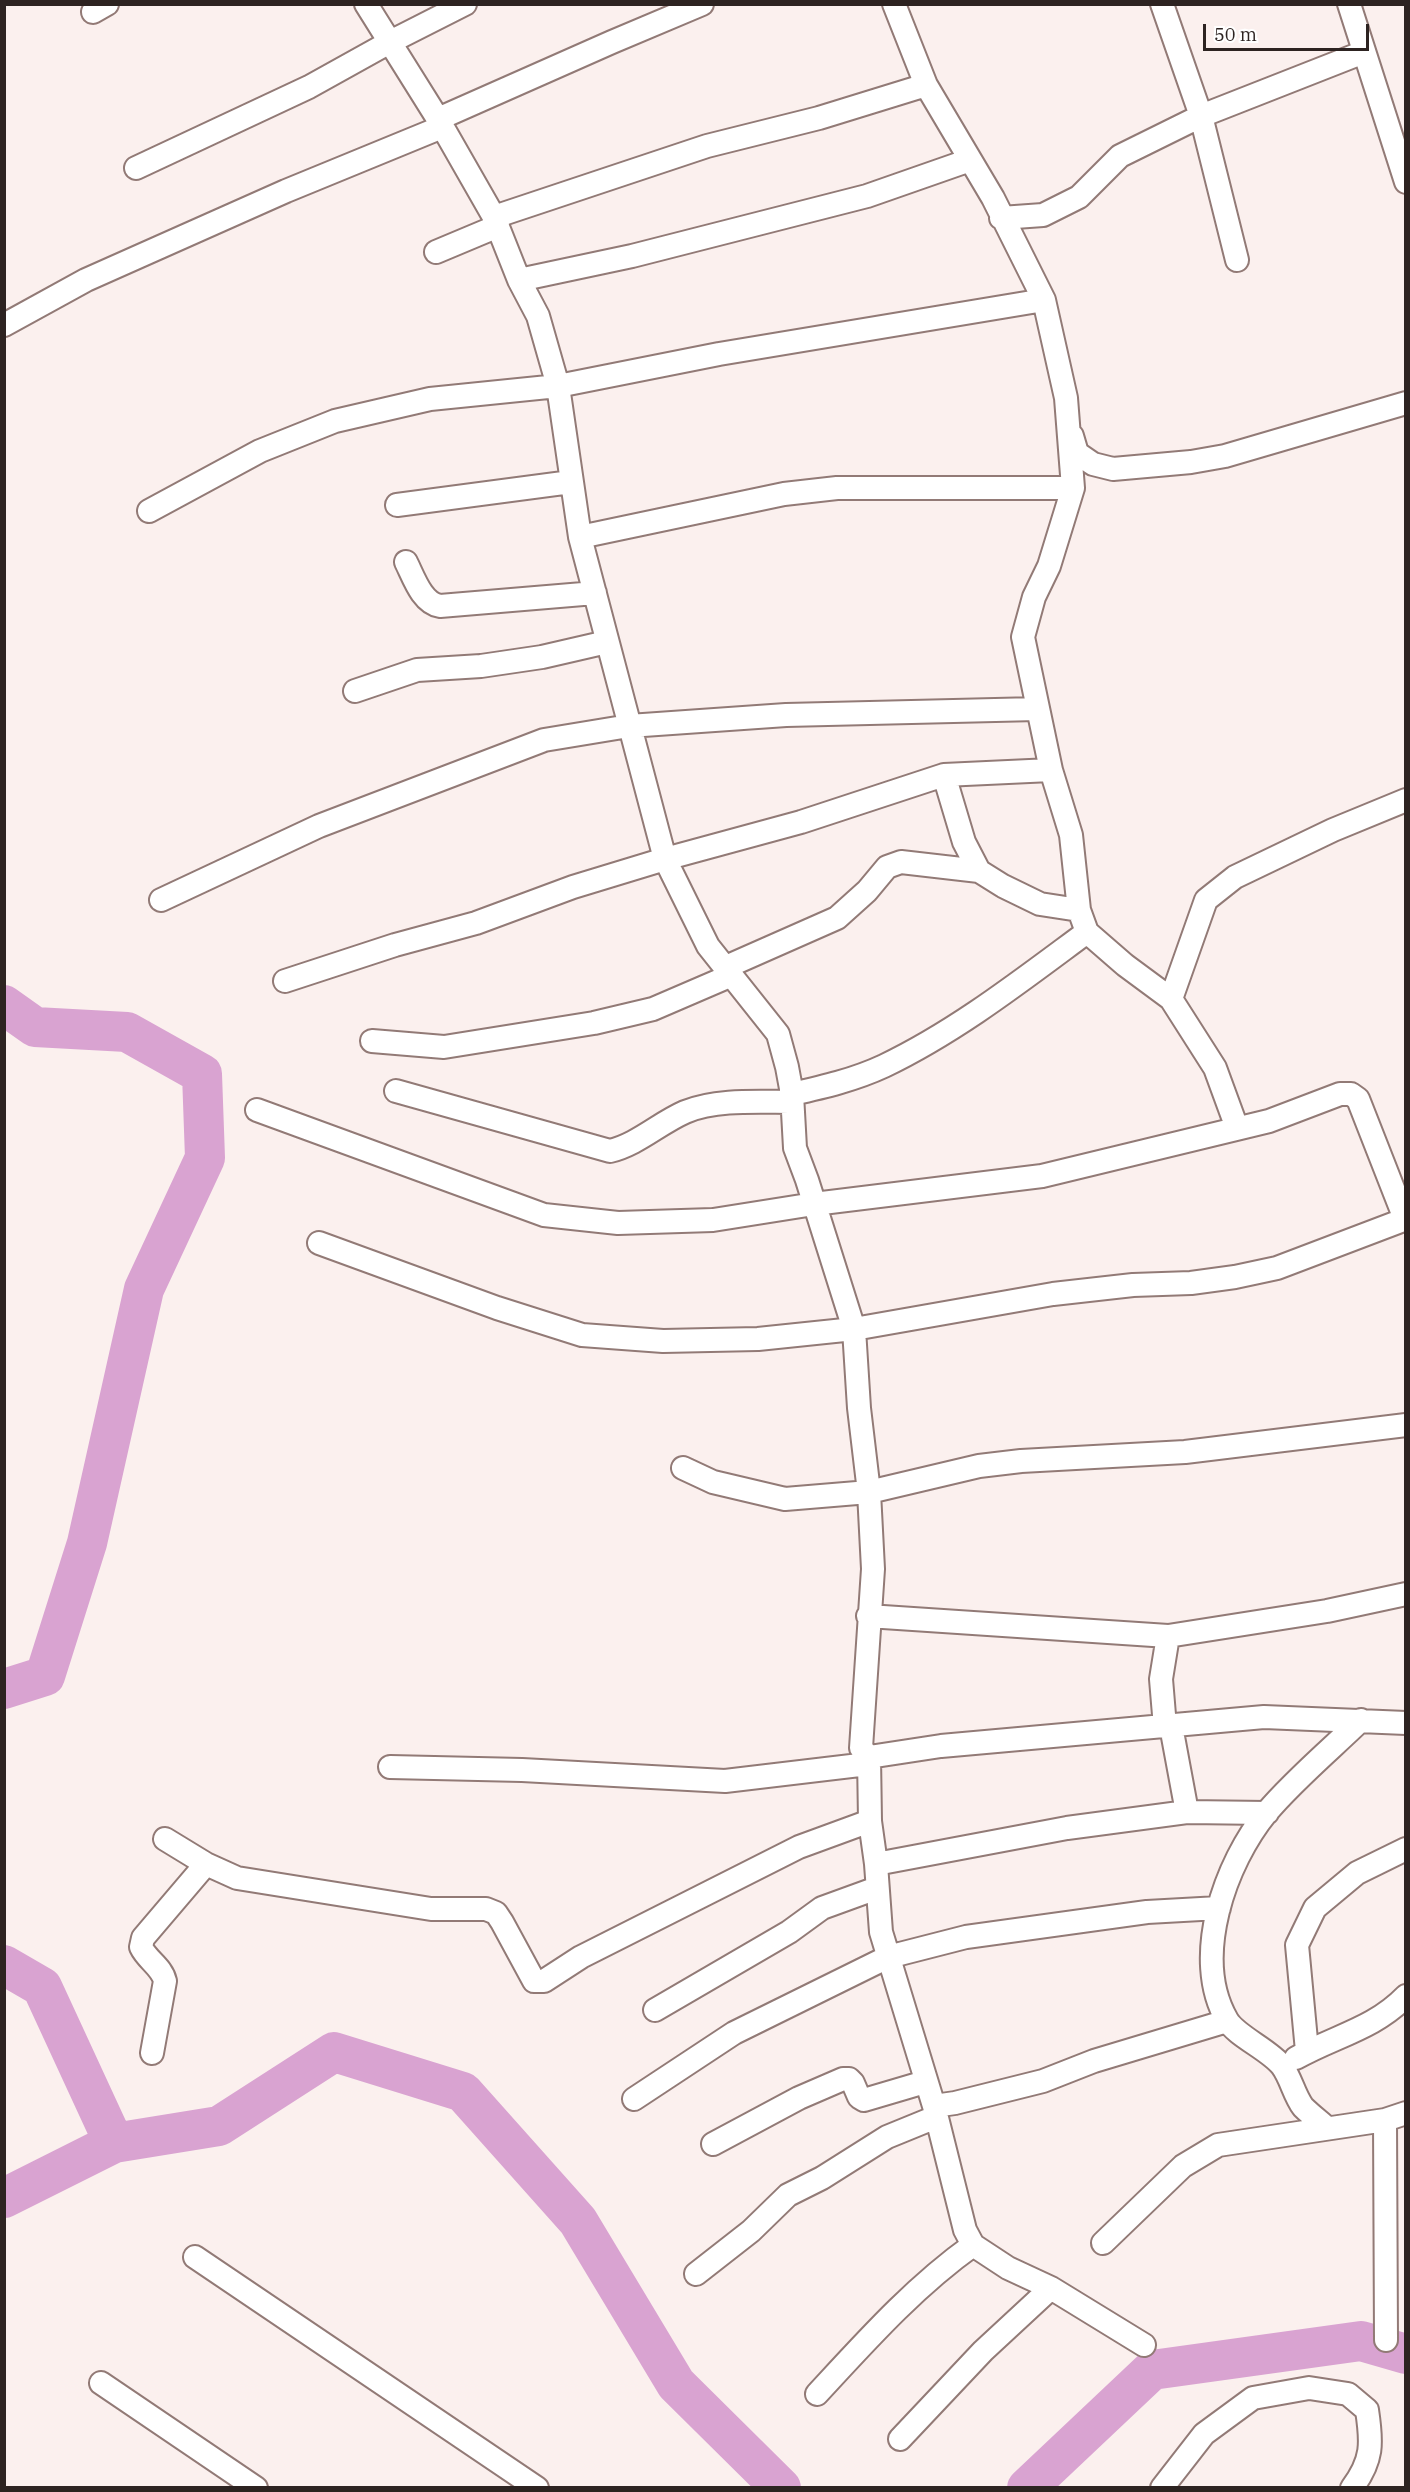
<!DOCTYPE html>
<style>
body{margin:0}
#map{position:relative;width:1410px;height:2492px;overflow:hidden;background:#fbf0ee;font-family:"IBM Plex Serif",serif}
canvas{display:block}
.frame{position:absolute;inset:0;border:6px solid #2d2321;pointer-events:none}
.scale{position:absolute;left:1203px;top:24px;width:166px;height:27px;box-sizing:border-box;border:3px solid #2d2321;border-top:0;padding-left:8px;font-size:18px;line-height:21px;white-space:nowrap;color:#2d2321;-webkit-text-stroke:4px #fff;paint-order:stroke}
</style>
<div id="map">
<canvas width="1410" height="2492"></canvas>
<div class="frame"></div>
<div class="scale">50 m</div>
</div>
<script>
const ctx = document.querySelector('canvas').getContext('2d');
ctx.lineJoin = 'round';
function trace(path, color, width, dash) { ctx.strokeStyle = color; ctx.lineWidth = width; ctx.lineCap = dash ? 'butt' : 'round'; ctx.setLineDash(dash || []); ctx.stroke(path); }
trace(new Path2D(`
 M4 1005 35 1027 127 1032 202 1074 205 1158 144 1289 87 1543 45 1676 4 1689
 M4 1965 42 1987 114 2143
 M4 2198 114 2143 219 2126 334 2052 463 2092 578 2221 676 2384 781 2488
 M1027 2488 1152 2370 1361 2341 1406 2354`), '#d9a3d1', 40);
const street = new Path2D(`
 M366 4 438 119 494 217 519 280 538 316 558 386 580 537 665 859 708 946 778 1034 787 1067 792 1094 795 1148 807 1180 854 1329 859 1408 869 1492 873 1569 861 1748 869 1757 870 1821 876 1864 881 1932 934 2106 955 2103 1043 2081 1094 2061 1227 2021
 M894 4 926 85 993 198 1044 300 1066 398 1073 488 1049 566 1034 597 1023 637 1051 770 1071 835 1079 910 1087 932 1125 965 1171 999 1215 1068 1237 1128
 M1162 4 1201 116 1237 260
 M1349 4 1406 182
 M93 12 107 4
 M438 119 612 42 702 4
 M136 168 309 87 390 42 465 4
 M494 217 707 146 819 118 926 85
 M1001 218 1043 215 1079 197 1120 156 1201 116 1364 52
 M436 252 498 226
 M519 280 632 256 867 196 970 160
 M4 325 86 280 286 191 442 127
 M1072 436 1077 453 1093 464 1113 469 1191 462 1225 456 1406 403
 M397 505 571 482
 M149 511 260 451 335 421 430 399 558 386 719 354 1044 300
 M580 537 784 494 837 488H1073
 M406 562C414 578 422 603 440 606L595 593
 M355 691 417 670 481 666 542 657 607 642
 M944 775 964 842 979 871 1003 886 1040 904 1079 910
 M161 900 319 826 544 740 629 726 786 715 1037 709
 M726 967 837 918 867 891 887 867 901 862 979 871
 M285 981 395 945 476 923 573 887 665 859 801 822 944 775 1051 770
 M1171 999 1206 900 1235 877 1333 830 1406 800
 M372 1041 444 1047 594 1023 653 1009 732 975
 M396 1091 610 1151C638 1144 658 1124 685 1112 716 1099 758 1102 792 1102
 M792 1094C823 1087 854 1080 884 1066 957 1031 1022 980 1087 932
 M257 1110 544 1215 618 1223 713 1220 814 1204 1042 1176 1269 1121 1340 1094H1351L1358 1099 1405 1219
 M319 1243 497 1308 582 1335 663 1341 758 1339 854 1329 1053 1294 1133 1285 1191 1283 1235 1277 1277 1268 1406 1219
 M683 1468 713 1482 785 1499 869 1492 979 1466 1021 1461 1185 1452 1406 1425
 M868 1616 1168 1636 1327 1611 1406 1594
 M1171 1726 1187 1812
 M1165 1727 1161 1679 1168 1636
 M869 1757 941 1746 1264 1717 1406 1723
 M390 1767 522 1770 725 1781 868 1764
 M165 1839 206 1864 237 1878 431 1909H486L496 1913 502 1922 534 1981H544L581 1957 799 1847 870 1821
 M876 1864 1067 1828 1187 1812 1267 1813
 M655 2010 789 1932 822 1908 877 1888
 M1307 2051 1297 1945 1315 1908 1357 1873 1406 1849
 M152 2053 165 1981C162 1967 147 1960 141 1947L143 1938 206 1864
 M1296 2058C1335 2036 1374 2029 1406 1996
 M634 2099 734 2033 888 1957 966 1937 1147 1912 1219 1908
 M934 2106 965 2230 973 2245 1008 2268 1051 2288 1144 2345
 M1385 2120 1386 2340
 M1327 2128C1319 2121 1310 2114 1303 2107 1294 2095 1291 2078 1282 2066 1270 2050 1236 2036 1227 2020 1191 1958 1225 1863 1267 1812 1293 1781 1331 1749 1361 1720
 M713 2144 799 2098 843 2079H849L853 2083 859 2097 864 2100 925 2082
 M1103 2243 1183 2166 1218 2145 1385 2120 1406 2113
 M195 2257 537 2488
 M696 2274 751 2231 788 2195 822 2178 887 2137 936 2117
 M101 2383 256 2488
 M817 2394C866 2341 914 2287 973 2245
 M900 2439 983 2351 1051 2288
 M1162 2488 1204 2434 1253 2398 1309 2388 1348 2394 1367 2410C1372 2443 1373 2460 1352 2488`);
trace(street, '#927a76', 26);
trace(street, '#fff', 22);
</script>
